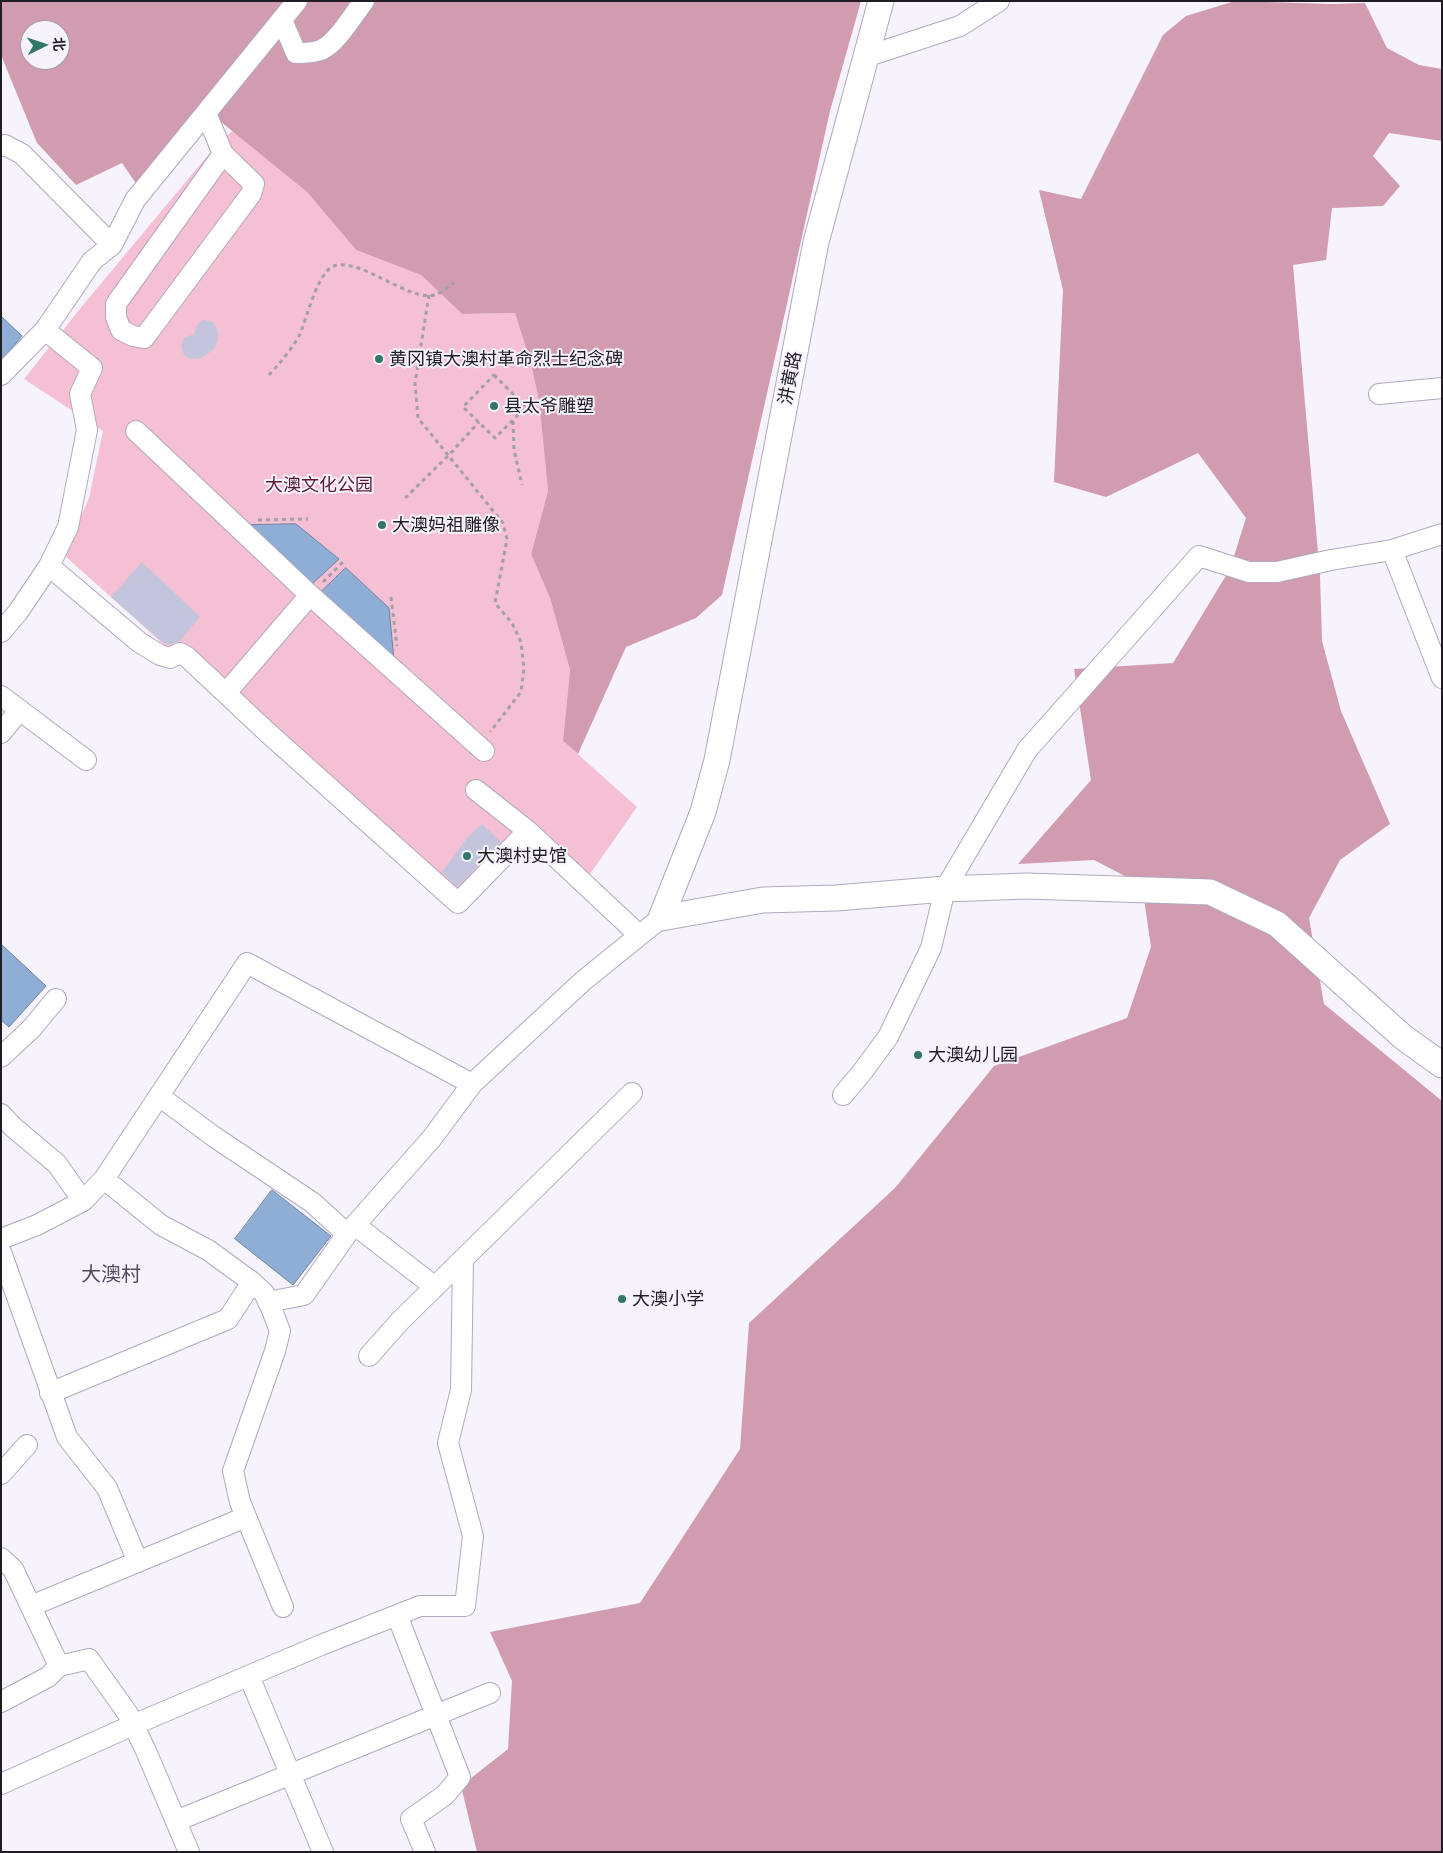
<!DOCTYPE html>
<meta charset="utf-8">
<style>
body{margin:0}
#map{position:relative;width:1443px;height:1853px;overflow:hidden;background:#f6f3fc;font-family:Commissioner,"Noto Sans SC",sans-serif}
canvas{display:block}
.frame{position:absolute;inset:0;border:2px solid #201c24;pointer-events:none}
.north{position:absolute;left:20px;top:20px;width:50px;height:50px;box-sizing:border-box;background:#f6f3fc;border:1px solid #a09da6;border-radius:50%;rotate:86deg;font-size:14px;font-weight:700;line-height:20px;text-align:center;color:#201c24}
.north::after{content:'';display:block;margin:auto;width:18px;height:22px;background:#32766a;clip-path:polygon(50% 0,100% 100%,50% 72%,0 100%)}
</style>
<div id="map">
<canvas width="1443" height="1853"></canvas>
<div class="frame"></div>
<div class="north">北</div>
</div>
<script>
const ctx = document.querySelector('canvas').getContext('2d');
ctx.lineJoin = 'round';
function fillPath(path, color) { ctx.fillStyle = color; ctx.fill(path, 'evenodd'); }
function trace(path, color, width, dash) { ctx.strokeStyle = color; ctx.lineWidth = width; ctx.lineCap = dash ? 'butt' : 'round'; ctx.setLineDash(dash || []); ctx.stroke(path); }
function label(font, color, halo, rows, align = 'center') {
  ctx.font = font + ' Commissioner,"Noto Sans SC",sans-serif'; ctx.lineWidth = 4; ctx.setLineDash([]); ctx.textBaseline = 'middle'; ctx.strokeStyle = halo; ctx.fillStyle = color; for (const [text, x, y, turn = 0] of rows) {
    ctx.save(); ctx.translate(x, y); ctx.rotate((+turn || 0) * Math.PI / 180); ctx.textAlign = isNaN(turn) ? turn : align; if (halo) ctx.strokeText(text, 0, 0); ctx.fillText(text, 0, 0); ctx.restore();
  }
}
fillPath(new Path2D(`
 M234 130 307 192 356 250 421 275 462 314 515 313 531 364 539 401 548 491 531 554 550 598 570 670 563 741 637 807 581 887 523 843 458 909 64 555 89 498 103 431 24 379 83 305 219 142Z`), '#f5c0d3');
fillPath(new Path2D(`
 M1 1H861L830 111 722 595 696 618 626 647 578 754 563 741 570 670 550 598 531 554 548 491 539 401 531 364 515 313 462 314 421 275 356 250 307 192 204 108 141 191 122 163 76 185 37 143 1 55ZM30 30H60V60H30Z
 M1235 1 1331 4 1365 3 1387 48 1419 65 1442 69V141L1389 133 1373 156 1400 186 1383 206 1332 208 1326 260 1293 265 1320 576 1322 641 1341 711 1390 824 1340 860 1309 918 1324 1004 1442 1101 1441 1852H477L461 1786 508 1749 512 1681 490 1632 640 1603 740 1449 749 1323 895 1188 994 1066 1127 1018 1151 947 1142 885 1094 860 1018 864 1091 780 1074 669 1173 663 1230 569 1246 518 1198 453 1106 497 1054 482 1063 290 1039 190 1081 199 1163 35 1186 16Z`), '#d19cb0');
const water = new Path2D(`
 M1 316 22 336 1 361Z
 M296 524 339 559 311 585 243 525Z
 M346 568 389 608 394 660 320 593Z
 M1 944 46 986 9 1027 1 1020Z
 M272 1190 331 1236 293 1285 235 1239Z`);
fillPath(water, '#8eaed6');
trace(water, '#6d82a1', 1);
fillPath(new Path2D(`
 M203 320 213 322 218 331V340L214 349 202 358 190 359 184 355 181 346 184 338 194 334 196 326Z
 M142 562 200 617 180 641 169 645 161 641 111 597Z
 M482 824 501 842 457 887 442 872 468 837Z`), '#c2c5dc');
const minor = new Path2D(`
 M282 20 296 53C304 53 313 53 321 50 337 43 353 15 364 1
 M865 57 960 26 999 1
 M206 113 223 154 254 184 251 194 144 338 133 336 121 330 116 317V304L223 154
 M1 146 5 145 22 154 112 245
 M45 330 92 261 112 245 135 200 297 1
 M1 375 45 330 92 368 80 394 87 430 68 527 49 566 18 612 1 632
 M1379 394 1442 388
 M136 431 310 595 484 751
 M1392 550 1442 678
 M49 566 139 642 160 655 170 658 180 653 187 657 267 732 458 903 528 831 639 935
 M226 693 310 595
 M1 696 86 760
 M1 733 20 710
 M476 790 528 831
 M1 1057 31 1029 56 999
 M843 1095 863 1071 888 1037 931 948 945 889 1027 750 1199 556 1249 572H1277L1331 560 1392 550 1442 534
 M159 1096 213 1136 313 1203 347 1234
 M1 1114 13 1127 57 1164 83 1201
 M104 1179 161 1225 208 1250 252 1282 264 1293 272 1310 280 1331 275 1351 233 1471 240 1502 283 1607
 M355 1225 435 1287
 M1 1239 37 1225 83 1201 104 1179 247 963 472 1084 583 981 661 918
 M1 1252 67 1437 107 1488 138 1562
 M268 1302 304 1295 347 1234 432 1138 472 1084
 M369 1356 400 1321 632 1093
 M50 1393 228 1319 252 1282
 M1 1474 27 1445
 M1 1558 13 1569 59 1666 89 1659 128 1714 146 1751 189 1852
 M31 1606 246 1517
 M397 1615 460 1777 445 1795 411 1819 425 1852
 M249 1676 323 1852
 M1 1702 48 1677 59 1666
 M1 1784 133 1725 321 1645 420 1606H465L473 1536 448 1443 461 1390 463 1259
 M176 1821 490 1693`);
const major = new Path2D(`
 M881 1 816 242 717 760 703 812 661 918 763 900 836 898 945 889 1026 886 1210 892 1277 924 1403 1037 1442 1065`);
trace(minor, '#b1a8be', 22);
trace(major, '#b1a8be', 27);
trace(new Path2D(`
 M429 295 415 383 418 418 503 523 507 539 495 603 512 623 521 642 524 669 521 692 490 732
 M269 375C280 363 291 350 299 336 307 319 317 272 334 266 360 257 409 302 435 295 441 293 448 287 454 283
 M494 375 526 407 495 438 463 407Z
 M513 421 514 450 522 485
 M405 498 448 456 479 422
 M258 520 308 519
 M323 582 345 560
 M391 597 397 646`), '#a29fa8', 3, [4, 4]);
trace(minor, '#fff', 20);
trace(major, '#fff', 25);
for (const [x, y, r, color] of [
 [379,359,5,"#32766a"],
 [494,406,5,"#32766a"],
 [382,525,5,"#32766a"],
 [467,856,5,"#32766a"],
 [918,1055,5,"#32766a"],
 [622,1299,5,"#32766a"]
]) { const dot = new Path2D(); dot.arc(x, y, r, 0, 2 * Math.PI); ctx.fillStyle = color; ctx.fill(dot); trace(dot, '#f6f3fc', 2); }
label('18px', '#201c24', '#f6f3fc', [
 ["黄冈镇大澳村革命烈士纪念碑",389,359],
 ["县太爷雕塑",504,406],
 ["大澳妈祖雕像",392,525],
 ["大澳村史馆",477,856],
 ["大澳幼儿园",928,1055],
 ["大澳小学",632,1299]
], 'left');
label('18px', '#201c24', '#f6f3fc', [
 ["汫黄路",790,378,-79]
]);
label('18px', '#581936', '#f6f3fc', [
 ["大澳文化公园",319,485]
]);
label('20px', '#524a5d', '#f6f3fc', [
 ["大澳村",111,1274]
]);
</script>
